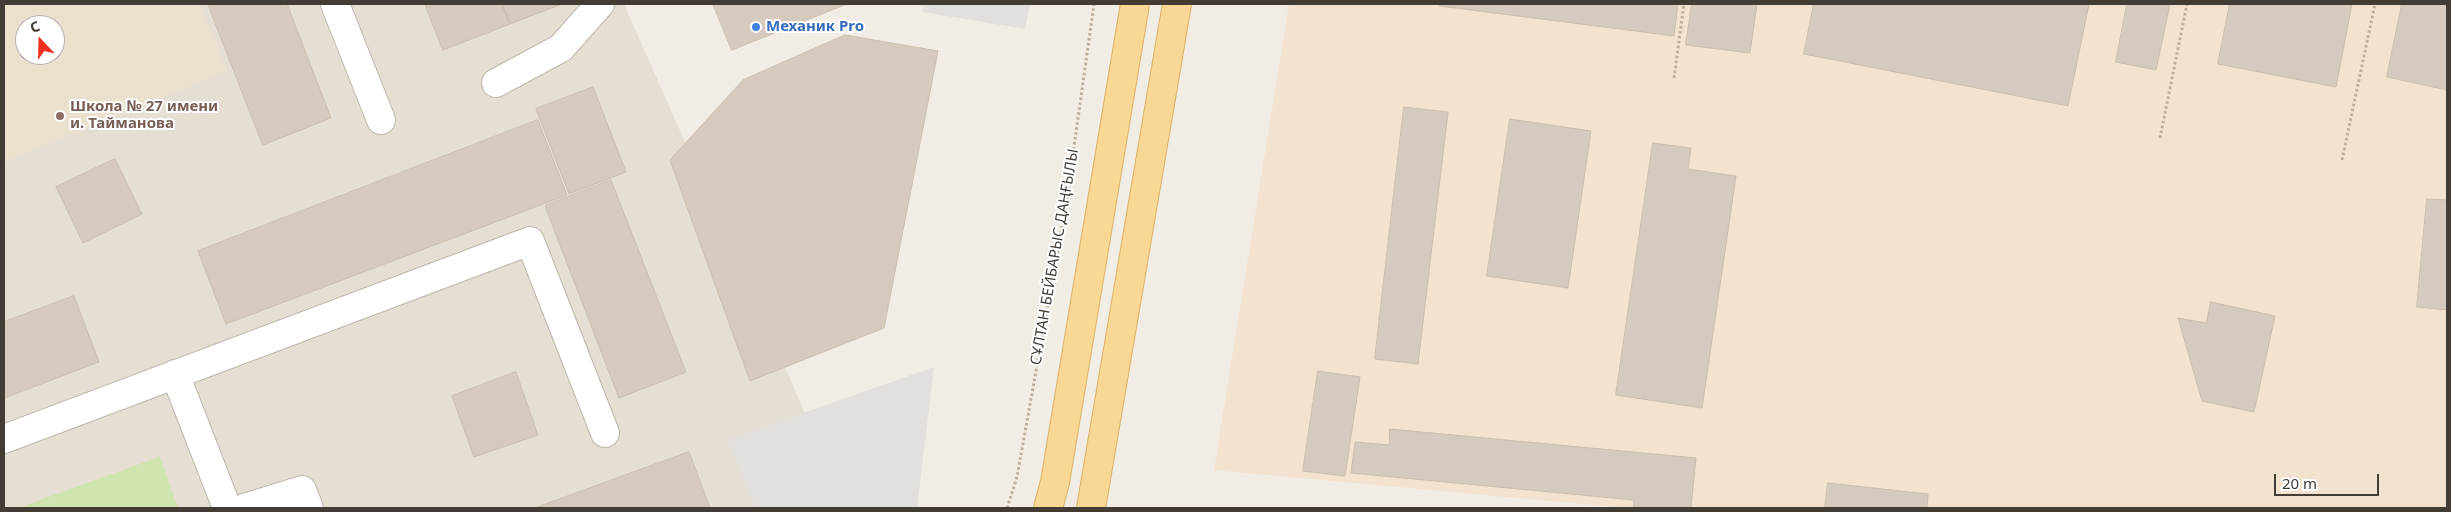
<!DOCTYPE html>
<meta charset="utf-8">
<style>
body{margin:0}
#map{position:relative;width:2451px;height:512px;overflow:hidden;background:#f1ece4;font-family:"Noto Sans",sans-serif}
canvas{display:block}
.frame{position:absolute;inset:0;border:5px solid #433c34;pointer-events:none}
.north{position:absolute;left:15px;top:15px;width:50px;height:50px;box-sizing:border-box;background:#fff;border:1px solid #b4b1ae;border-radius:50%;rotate:339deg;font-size:14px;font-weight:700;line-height:20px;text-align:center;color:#433c34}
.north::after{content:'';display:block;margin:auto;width:18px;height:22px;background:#f0301c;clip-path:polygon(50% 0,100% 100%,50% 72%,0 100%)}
.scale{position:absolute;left:2274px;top:474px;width:105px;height:22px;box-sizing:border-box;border:2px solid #433c34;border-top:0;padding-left:6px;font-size:15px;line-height:18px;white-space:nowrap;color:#433c34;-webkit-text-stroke:4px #fff;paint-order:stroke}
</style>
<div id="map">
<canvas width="2451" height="512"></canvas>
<div class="frame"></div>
<div class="north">С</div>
<div class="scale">20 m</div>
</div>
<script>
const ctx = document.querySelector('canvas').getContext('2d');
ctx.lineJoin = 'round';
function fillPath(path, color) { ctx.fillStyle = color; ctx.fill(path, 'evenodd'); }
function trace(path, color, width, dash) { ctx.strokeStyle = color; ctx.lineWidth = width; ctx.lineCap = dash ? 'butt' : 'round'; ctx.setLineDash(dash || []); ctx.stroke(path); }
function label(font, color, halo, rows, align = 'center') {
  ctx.font = font + ' "Noto Sans",sans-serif'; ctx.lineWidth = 4; ctx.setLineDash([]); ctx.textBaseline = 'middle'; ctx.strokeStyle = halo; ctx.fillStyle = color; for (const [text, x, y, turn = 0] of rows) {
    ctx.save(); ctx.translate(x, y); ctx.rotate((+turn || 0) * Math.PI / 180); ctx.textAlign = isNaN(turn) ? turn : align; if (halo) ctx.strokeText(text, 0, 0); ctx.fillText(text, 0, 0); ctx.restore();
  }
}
fillPath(new Path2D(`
 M4 4H624L847 508H4ZM25 25H55V55H25Z`), '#e5ded2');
fillPath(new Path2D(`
 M1289 4H2447V508H1626L1214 470Z`), '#f3e2cf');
fillPath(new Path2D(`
 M4 4H200L227 71 4 162ZM25 25H55V55H25Z`), '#eae0ce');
fillPath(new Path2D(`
 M160 457 178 508H18L159 457Z`), '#cfe4ae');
fillPath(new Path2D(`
 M924 4H1030L1025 29 923 12Z
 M934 367 917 508H755L727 440Z`), '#e2dfdc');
const building = new Path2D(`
 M208 4H287L331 118 263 145Z
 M425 4H502L510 24 443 50Z
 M502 4H562L510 24Z
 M713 4H847L732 50Z
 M1440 4H1678L1674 36 1440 6Z
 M1692 4H1757L1750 53 1686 45Z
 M1814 4H2089L2068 106 1804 54Z
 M2127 4H2170L2156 70 2116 62Z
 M2230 4H2352L2336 87 2218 64Z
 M2402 4H2447V90L2387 77Z
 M845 35 938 51 884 328 750 381 670 160 743 80Z
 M593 87 626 172 569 194 536 109Z
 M1404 107 1448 112 1418 364 1375 359Z
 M1510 119 1591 131 1568 288 1487 276Z
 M538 120 567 195 226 324 198 251Z
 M1653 143 1691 148 1688 169 1736 176 1702 408 1616 395Z
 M115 159 142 214 83 243 56 187Z
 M611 180 686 372 619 398 545 206Z
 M2427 199 2447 200V310L2417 307Z
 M74 296 99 362 4 398V322Z
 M2211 302 2275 316 2254 412 2202 401 2178 318 2206 323Z
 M1318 371 1360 377 1345 476 1303 471Z
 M516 372 538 435 474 457 452 396Z
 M1390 429 1696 458 1691 508H1633L1634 500 1351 473 1355 442 1389 445Z
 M689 452 710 508H535Z
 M1828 483 1928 494 1927 508H1825Z`);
fillPath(building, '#d5cabd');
trace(building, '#ccbead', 1);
const minor = new Path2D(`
 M335 4 381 120
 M496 83 561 48 600 4
 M175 374 227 508
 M4 439 530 241 605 433
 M244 508 302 490 309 508`);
const major = new Path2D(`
 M1048 508 1055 482 1135 4
 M1091 508 1177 4`);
trace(minor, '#bfb6aa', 30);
trace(major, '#ddb265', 30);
trace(new Path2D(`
 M1674 78 1684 4
 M2160 138 2187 4
 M2342 160 2375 4
 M1007 508 1017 477 1066 204 1094 4`), '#bdae99', 3, [2.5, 2.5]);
trace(minor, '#fff', 28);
trace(major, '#f9d794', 28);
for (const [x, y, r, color] of [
 [756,27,5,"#3f7fe0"],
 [60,116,5,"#8d6e63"]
]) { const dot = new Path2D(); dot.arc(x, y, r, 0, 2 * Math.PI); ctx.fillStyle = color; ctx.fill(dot); trace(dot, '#fff', 2); }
label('bold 15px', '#366cbe', '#fff', [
 ["Механик Pro",766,27]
], 'left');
label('bold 15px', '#785e54', '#fff', [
 ["Школа № 27 имени",70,107],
 ["и. Тайманова",70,124]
], 'left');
label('15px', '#433c34', '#fff', [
 ["СҰЛТАН БЕЙБАРЫС ДАҢҒЫЛЫ",1055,257,-80]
]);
</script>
